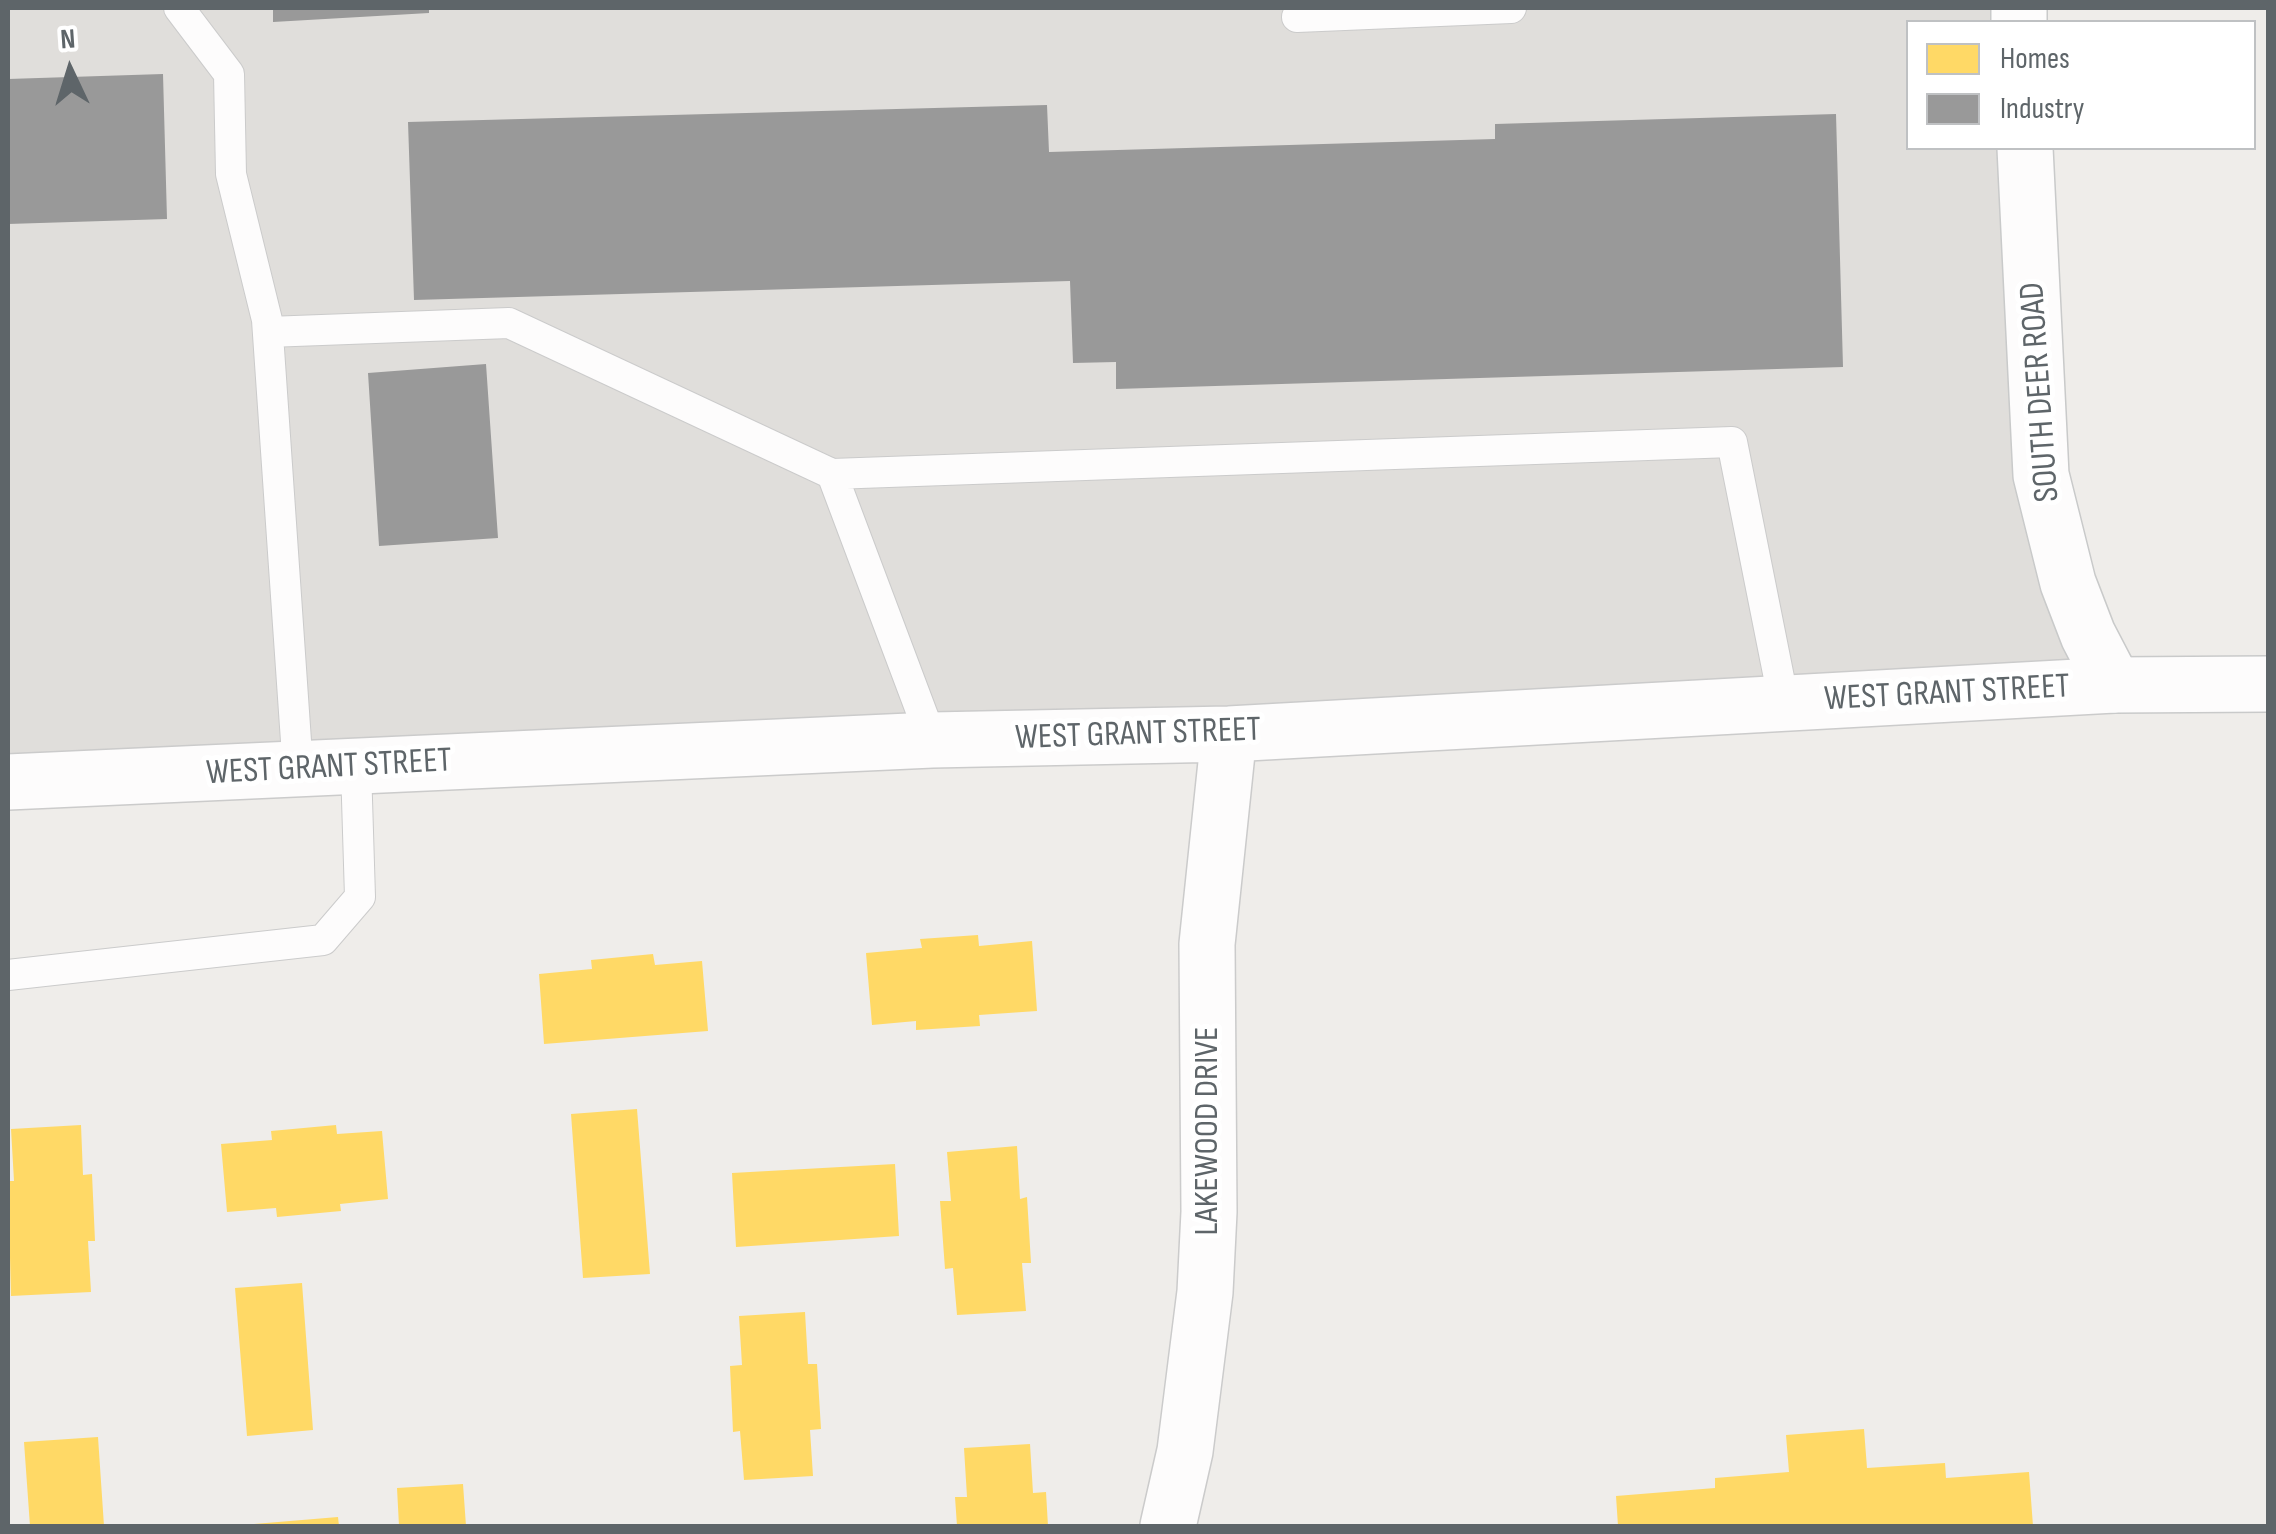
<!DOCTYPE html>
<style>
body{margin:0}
#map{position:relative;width:2276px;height:1534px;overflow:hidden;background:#efedea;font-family:"Sofia Sans Condensed",sans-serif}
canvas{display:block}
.frame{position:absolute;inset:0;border:10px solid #5e6569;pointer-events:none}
.legend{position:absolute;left:1906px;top:20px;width:350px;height:130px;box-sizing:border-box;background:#fff;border:2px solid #bfc1c3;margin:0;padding:12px 18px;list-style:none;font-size:30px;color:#5e6569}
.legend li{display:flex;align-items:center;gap:20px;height:50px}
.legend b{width:50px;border:2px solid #bfc1c3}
.north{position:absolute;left:20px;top:20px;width:100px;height:100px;-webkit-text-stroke:8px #fff;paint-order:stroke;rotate:356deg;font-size:28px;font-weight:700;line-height:40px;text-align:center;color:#5e6569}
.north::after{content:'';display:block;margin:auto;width:35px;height:45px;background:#5e6569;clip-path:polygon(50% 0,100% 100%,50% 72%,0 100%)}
</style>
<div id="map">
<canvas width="2276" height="1534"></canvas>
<div class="frame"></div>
<ul class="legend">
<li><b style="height:28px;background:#ffd966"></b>Homes</li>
<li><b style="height:28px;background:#999"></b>Industry</li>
</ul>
<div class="north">N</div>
</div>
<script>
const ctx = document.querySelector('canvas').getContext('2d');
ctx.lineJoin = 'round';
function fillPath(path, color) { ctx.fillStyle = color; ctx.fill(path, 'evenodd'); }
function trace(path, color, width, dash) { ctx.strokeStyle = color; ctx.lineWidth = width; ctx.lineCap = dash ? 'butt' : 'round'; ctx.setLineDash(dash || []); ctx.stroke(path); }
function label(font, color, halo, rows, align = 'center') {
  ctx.font = font + ' "Sofia Sans Condensed",sans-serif'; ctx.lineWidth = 10; ctx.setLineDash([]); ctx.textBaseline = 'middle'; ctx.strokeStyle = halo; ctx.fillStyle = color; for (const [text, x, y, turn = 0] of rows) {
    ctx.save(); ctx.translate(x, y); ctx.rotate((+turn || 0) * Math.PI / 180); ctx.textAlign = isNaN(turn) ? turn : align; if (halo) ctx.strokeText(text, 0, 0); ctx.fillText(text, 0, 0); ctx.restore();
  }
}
fillPath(new Path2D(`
 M8 8H2016L2017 22H1908V148H2024L2041 475 2114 685 8 780Z`), '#e0dedb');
fillPath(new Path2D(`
 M978 935 979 946 1032 941 1037 1011 979 1015 980 1026 916 1030V1021L872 1025 866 953 922 948 920 939Z
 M653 954 655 965 702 961 708 1031 544 1044 539 974 592 969 591 960Z
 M637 1109 650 1274 583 1278 571 1114Z
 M81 1125 83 1175 92 1174 95 1241H88L91 1292 11 1296 8 1181H14L11 1129Z
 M336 1125 337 1134 382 1131 388 1199 340 1204 341 1211 277 1217 276 1208 227 1212 221 1144 272 1140 271 1131Z
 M1017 1146 1020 1199 1027 1197 1031 1263H1022L1026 1311 957 1315 953 1268 945 1269 940 1201H951L947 1152Z
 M895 1164 899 1236 736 1247 732 1173Z
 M302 1283 313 1430 247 1436 235 1288Z
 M805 1312 808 1364H817L821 1429 810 1430 813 1476 744 1480 740 1431 733 1432 730 1366 742 1365 739 1316Z
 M1864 1429 1867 1468 1945 1463 1946 1478 2029 1472 2033 1526H1618L1616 1496 1715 1488V1478L1789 1472 1786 1435Z
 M98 1437 104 1526H30L24 1442Z
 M1030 1444 1033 1493 1046 1492 1048 1526H957L955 1497H967L964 1448Z
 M463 1484 466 1526H399L397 1488Z
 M338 1517 339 1526H254V1524Z`), '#ffd966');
fillPath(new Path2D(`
 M273 8H429V13L273 22Z
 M163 74 167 219 8 224V79Z
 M1047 105 1049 152 1495 139V124L1836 114 1843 367 1116 389V362L1073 363 1070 281 414 300 408 122Z
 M486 364 498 538 379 546 368 373Z`), '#999');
const service = new Path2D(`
 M179 8 229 74 231 174 267 320 298 770
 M1297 17 1511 8
 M268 332 509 323 832 474
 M932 740 832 474 1732 442 1784 703
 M8 975 323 940 360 897 356 767`);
const minor = new Path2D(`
 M8 782 932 740 1229 734 2114 685
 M1168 1526 1185 1451 1205 1292 1209 1212 1207 944 1229 734`);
const secondary = new Path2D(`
 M2019 8V22
 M2025 148 2041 475 2068 583 2088 635 2114 685 2268 684`);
trace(service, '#cbcbcb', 32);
trace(minor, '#cbcbcb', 58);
trace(secondary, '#c9caca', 58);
trace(service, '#fdfcfc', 30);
trace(minor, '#fdfcfc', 55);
trace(secondary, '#fdfcfc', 55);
label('35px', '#5e6569', '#fff', [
 ["SOUTH DEER ROAD",2041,392,-94],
 ["WEST GRANT STREET",1947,694,-3],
 ["WEST GRANT STREET",1138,735,-2],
 ["WEST GRANT STREET",329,768,-3],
 ["LAKEWOOD DRIVE",1208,1131,-90]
]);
</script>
